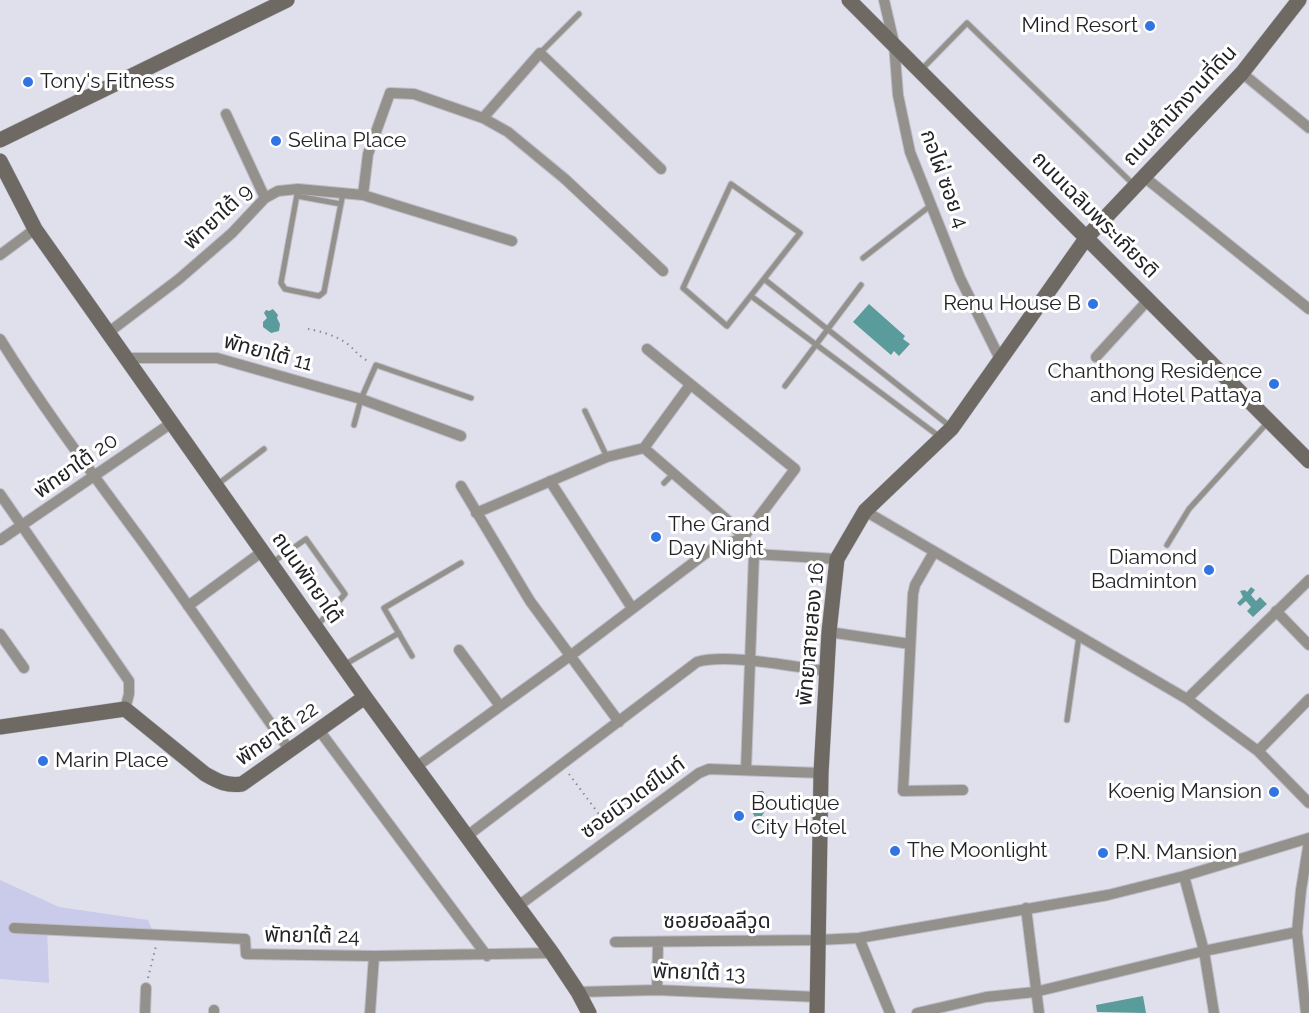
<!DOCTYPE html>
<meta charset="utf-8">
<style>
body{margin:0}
canvas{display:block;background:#e0e0ec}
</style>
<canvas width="1309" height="1013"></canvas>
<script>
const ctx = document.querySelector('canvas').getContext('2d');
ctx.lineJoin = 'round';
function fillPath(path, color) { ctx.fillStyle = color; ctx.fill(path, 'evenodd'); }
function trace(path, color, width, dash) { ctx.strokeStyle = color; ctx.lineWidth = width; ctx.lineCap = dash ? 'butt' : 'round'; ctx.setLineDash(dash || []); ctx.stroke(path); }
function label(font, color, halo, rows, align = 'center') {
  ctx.font = font + ' Raleway,"Noto Sans Thai",sans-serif'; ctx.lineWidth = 6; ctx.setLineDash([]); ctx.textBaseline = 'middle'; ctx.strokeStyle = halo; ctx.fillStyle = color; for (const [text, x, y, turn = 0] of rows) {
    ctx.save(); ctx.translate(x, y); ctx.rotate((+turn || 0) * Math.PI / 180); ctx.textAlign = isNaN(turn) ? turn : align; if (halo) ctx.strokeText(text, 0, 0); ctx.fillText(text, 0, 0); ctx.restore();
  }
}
fillPath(new Path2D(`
 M0 880 59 907 148 920 153 932 47 926 49 983 0 979Z`), '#cacaea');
fillPath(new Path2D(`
 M869 304 905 336 903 339 910 344 899 356 894 351 891 355 853 322Z
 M273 309 278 315 277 318 280 324 279 331 271 333 263 327V322L267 318 264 313 266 310 269 311Z
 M1251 587 1255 590 1251 595 1256 601 1260 597 1267 604 1253 617 1247 611 1251 607 1246 601 1240 606 1237 603 1243 597 1240 591 1245 590 1247 592Z
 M758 791H763L767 798 764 802 766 809 762 816V822L758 826 754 824 755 817 751 810 755 803 754 794Z
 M1143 996 1146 1013 1097 1012 1096 1005Z`), '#5a9b9b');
const lane = new Path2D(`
 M540 53 579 14
 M922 69 967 23 1133 184
 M731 184 800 233 727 326 683 288Z
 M298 189 281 283 285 289 319 296 324 292 343 193
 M297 196 341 204
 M863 258 930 206
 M764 279 951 427
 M751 296 940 437
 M785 386 861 285
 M585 411 607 457
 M354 425 361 399 376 365 471 398
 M664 483 673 474
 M218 484 264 449
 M1167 545 1189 509 1268 422
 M273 562 306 539 345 594 316 627
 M412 656 384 608 461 563
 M344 665 399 633
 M1067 720 1079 636`);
const street = new Path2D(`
 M884 0 894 43 898 95 910 152 960 278 1001 361
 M1242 73 1309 128
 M226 114 265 198
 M483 118 540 53 661 169
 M1143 176 1309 309
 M363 195 368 154 390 93 414 94 483 118 508 132 565 179 663 271
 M0 255 35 229
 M109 332 179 279 232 233 265 198 278 191 298 189 363 195 512 241
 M0 339C44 410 95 477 145 545 194 613 241 682 290 751
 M1096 357 1149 299
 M127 358H217L361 399 461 436
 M644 448 733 525 743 538 795 469 647 349
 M550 481 632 608
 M461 486 530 601 619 722
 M0 494 129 681V694L125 709
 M865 511 1187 699 1258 751 1309 803
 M476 513 607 457 644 448 690 385
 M0 540 173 422
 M934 552 915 585 913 594 903 791 963 790
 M188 606 263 551
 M1276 611 1309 645
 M829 632 910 644
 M0 634 24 668
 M459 650 500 706
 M1187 699 1309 580
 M319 730 487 956
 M1258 751 1309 699
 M416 767 570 656 710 550 743 538 754 554 837 559
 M746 769 754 554
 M467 836 697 662C726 653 794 667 827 671
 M1184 876 1204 951 1214 1013
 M518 906 699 773 709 769 821 773
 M1026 908 1039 1013
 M14 928 245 939 246 954 374 956 552 953
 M859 938 890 1013
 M615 942 818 940 859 938 1108 895 1184 876 1309 838
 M657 990 658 942
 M578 992 657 990 818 997
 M145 1013 146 988
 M214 1013V1010
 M370 1013 374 956
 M917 1013 986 997 1035 992 1204 951 1297 932
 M1306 1013 1297 932 1301 890 1309 841`);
const secondary = new Path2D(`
 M849 0 1309 461
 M0 140 287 0
 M0 161 35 229 365 697 552 953 578 992 589 1013
 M0 727 125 709 205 774C219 782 227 786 242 784L365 697
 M817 1013 821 773 829 632 837 559 865 511 952 428 1087 237 1242 73 1299 0`);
trace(lane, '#bebec9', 7);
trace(street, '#bebec9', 12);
trace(secondary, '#bebec9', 16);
trace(new Path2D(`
 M308 329C321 331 339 337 349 345 357 352 357 355 368 361
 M569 774 607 825
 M148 978 156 946`), '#8a8a92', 2, [1.5, 4.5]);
trace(lane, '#94908c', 5);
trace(street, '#94908c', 10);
trace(secondary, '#6f6964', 15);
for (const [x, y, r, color] of [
 [1150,26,6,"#3174e2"],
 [28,82,6,"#3174e2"],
 [276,141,6,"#3174e2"],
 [1093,304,6,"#3174e2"],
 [1274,384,6,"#3174e2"],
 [656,537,6,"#3174e2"],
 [1209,570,6,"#3174e2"],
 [43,761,6,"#3174e2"],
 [1274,792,6,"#3174e2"],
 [739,816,6,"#3174e2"],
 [895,851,6,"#3174e2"],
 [1103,853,6,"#3174e2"]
]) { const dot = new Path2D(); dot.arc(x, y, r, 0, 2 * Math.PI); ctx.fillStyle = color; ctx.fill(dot); trace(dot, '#fff', 2); }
label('21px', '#232327', '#fff', [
 ["Mind Resort",1138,26,"right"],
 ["Tony's Fitness",40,82],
 ["Selina Place",288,141],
 ["Renu House B",1081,304,"right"],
 ["Chanthong Residence",1262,372,"right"],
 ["and Hotel Pattaya",1262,396,"right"],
 ["The Grand",668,525],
 ["Day Night",668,549],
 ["Diamond",1197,558,"right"],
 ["Badminton",1197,582,"right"],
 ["Marin Place",55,761],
 ["Koenig Mansion",1262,792,"right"],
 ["Boutique",751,804],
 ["City Hotel",751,828],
 ["The Moonlight",907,851],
 ["P.N. Mansion",1115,853]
], 'left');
label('21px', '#232327', '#fff', [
 ["ถนนสำนักงานที่ดิน",1180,106,-47],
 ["กอไผ่ ซอย 4",944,179,70],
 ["ถนนเฉลิมพระเกียรติ",1095,215,45],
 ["พัทยาใต้ 9",218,217,-43],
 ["พัทยาใต้ 11",268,353,15],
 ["พัทยาใต้ 20",76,466,-35],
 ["ถนนพัทยาใต้",307,578,55],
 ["พัทยาสายสอง 16",811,634,-85],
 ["พัทยาใต้ 22",277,734,-35],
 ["ซอยนิวเดย์ไนท์",633,798,-36],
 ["ซอยฮอลลีวูด",717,922],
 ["พัทยาใต้ 24",312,936,1],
 ["พัทยาใต้ 13",699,973,2]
]);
</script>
